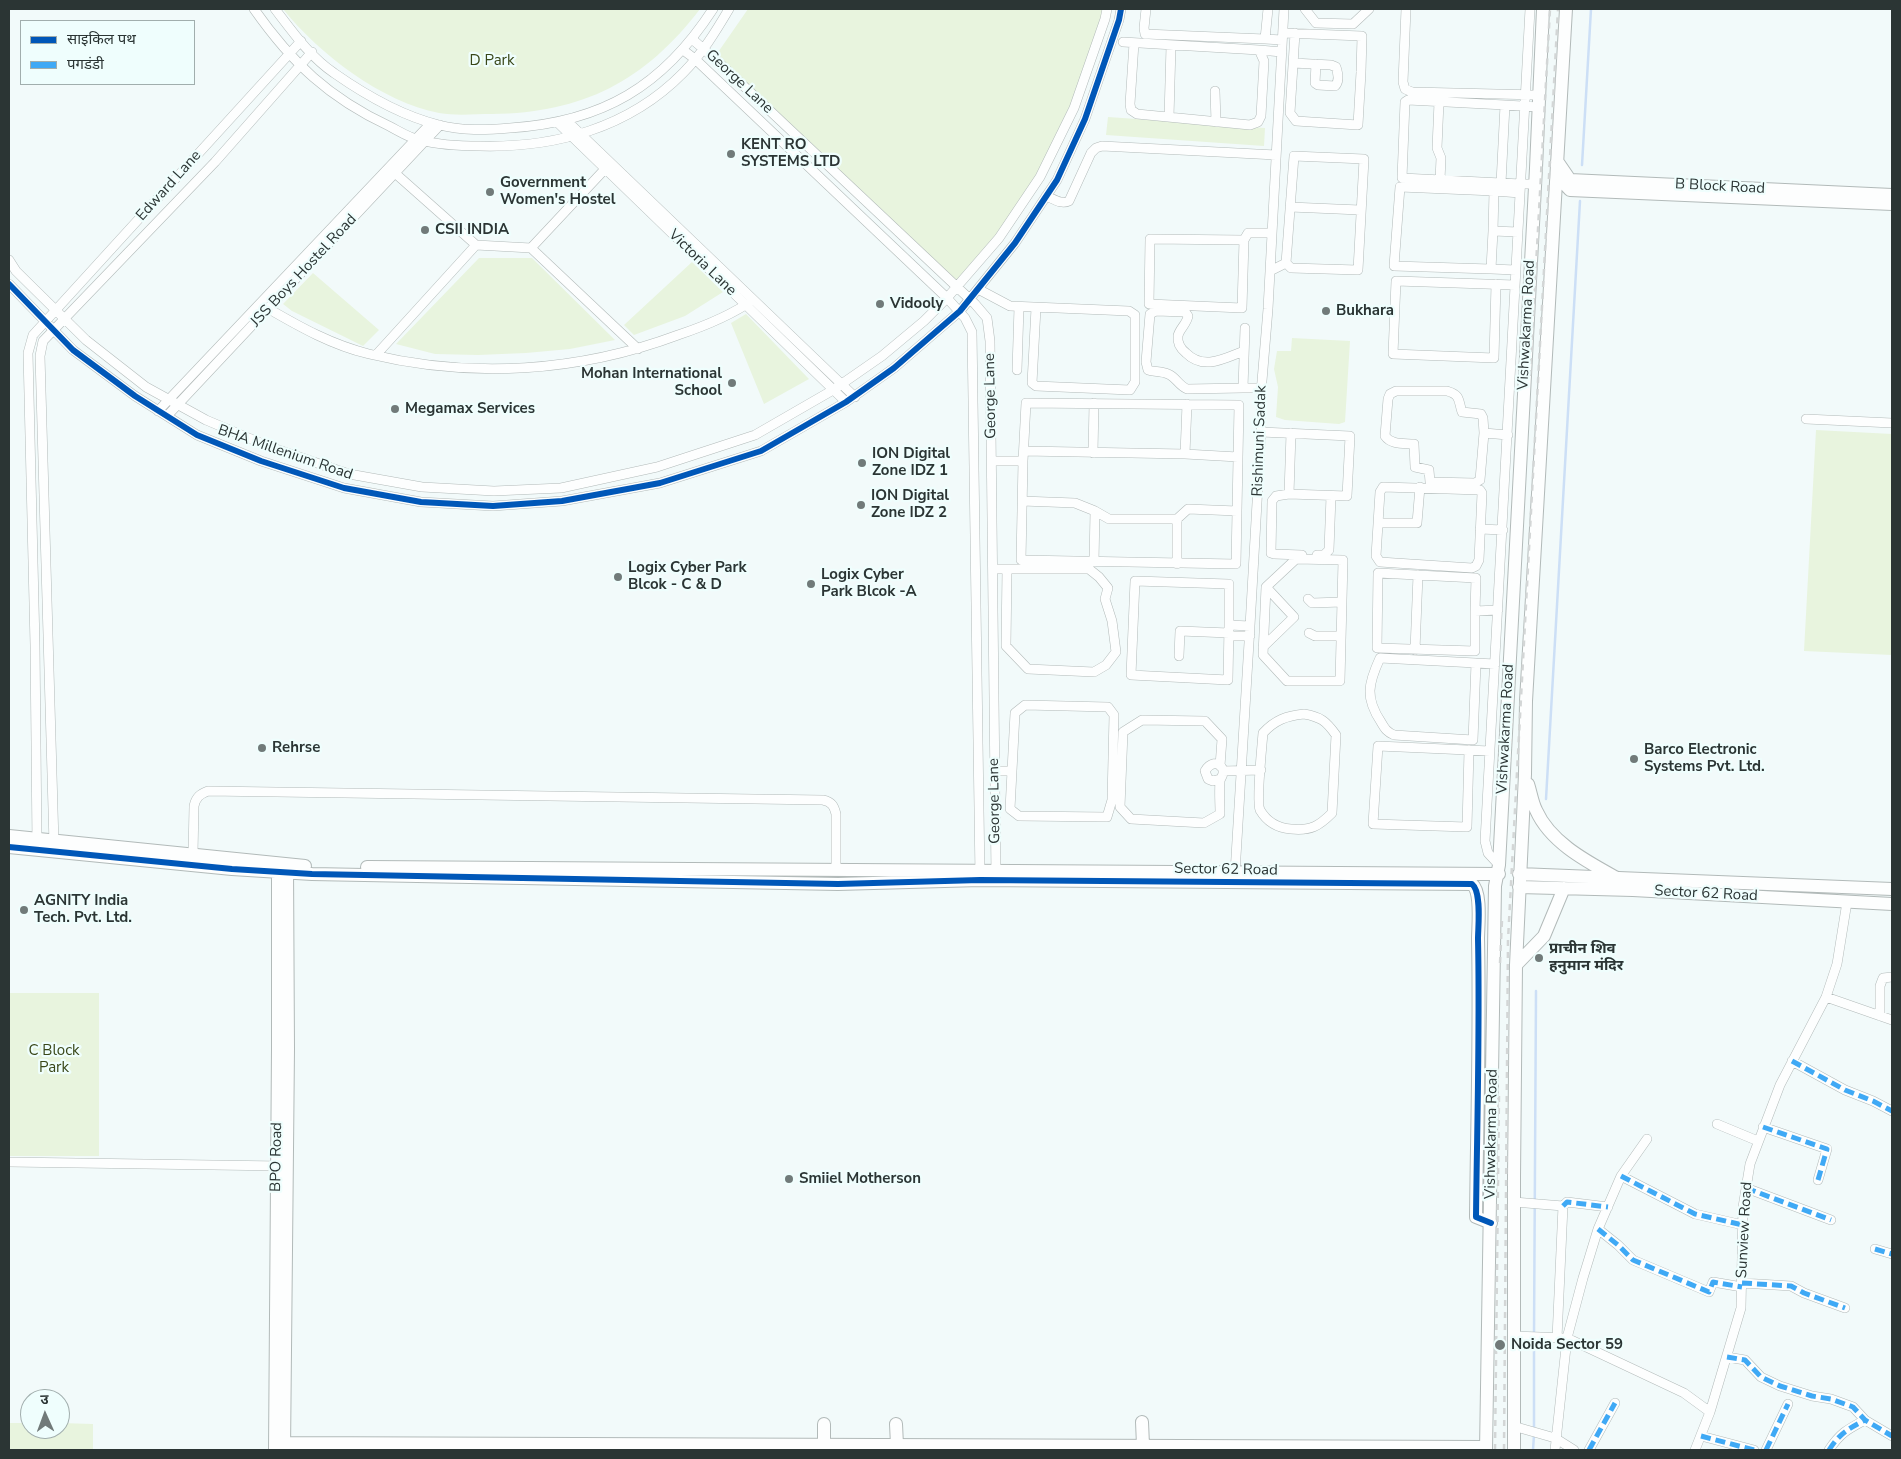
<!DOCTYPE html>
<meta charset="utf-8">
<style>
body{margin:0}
#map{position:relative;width:1901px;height:1459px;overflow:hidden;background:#f2fafa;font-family:"Nunito Sans","Noto Sans Devanagari",sans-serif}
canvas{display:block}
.frame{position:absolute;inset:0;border:10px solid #2b3534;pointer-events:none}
.legend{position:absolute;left:20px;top:20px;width:175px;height:65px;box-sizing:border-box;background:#effefd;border:1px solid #a1aead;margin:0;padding:6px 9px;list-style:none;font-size:15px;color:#2b3534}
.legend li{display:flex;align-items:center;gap:10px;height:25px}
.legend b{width:25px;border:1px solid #a1aead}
.north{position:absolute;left:20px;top:1389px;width:50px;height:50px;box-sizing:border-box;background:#effefd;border:1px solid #a1aead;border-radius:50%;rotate:358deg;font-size:14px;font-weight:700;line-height:20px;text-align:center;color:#2b3534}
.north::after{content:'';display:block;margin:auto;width:18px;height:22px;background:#717a79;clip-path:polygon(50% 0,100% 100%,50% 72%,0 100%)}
</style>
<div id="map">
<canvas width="1901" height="1459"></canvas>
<div class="frame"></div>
<ul class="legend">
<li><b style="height:6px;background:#0057b8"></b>साइकिल पथ</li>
<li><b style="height:6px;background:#3fa9f5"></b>पगडंडी</li>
</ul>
<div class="north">उ</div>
</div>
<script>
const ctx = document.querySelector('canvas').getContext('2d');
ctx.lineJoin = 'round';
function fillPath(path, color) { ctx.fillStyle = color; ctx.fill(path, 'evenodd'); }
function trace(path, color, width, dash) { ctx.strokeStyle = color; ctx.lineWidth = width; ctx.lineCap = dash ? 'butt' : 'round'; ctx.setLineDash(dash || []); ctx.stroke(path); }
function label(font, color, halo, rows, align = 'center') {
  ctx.font = font + ' "Nunito Sans","Noto Sans Devanagari",sans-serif'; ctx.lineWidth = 4.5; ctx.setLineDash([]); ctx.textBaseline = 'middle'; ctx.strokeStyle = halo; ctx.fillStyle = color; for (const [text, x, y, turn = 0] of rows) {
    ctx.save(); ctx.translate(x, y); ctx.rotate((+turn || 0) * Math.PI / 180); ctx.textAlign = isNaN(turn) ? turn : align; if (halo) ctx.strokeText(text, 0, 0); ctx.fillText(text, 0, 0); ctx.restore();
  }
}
fillPath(new Path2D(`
 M283 9H700C645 81 583 113 492 114 475 114 456 116 439 113 382 102 319 54 283 9Z
 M748 9H1106L1082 86 1046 165 1005 229 956 288 714 58Z
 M1108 117 1265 128 1264 146 1106 135Z
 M479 258H532L615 340 570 349 526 353 478 355 435 354 396 344Z
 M692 262 723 292 685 316 634 335 624 325Z
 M313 273 379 330 363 346 292 311 283 304Z
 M746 314 809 379 764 404 731 323Z
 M1292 338 1350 341 1345 422 1339 424 1285 420 1276 417 1278 387 1274 369 1277 351H1291Z
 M1816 430 1892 434V655L1804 651Z
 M9 993H99V1156H10Z
 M9 1423H30V1429H60V1423L93 1424V1450H9Z`), '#e8f4de');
trace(new Path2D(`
 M1582 165 1591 9
 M1546 799 1580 201
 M1534 1334 1536 991
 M1534 1429V1340
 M1533 1450 1534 1435`), '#ccdff6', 2.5);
const street = new Path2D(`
 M254 9C292 63 329 98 389 126 399 131 409 138 420 140 439 145 460 146 480 146 555 148 629 128 683 73 702 54 716 31 729 9
 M275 9C292 31 310 57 334 73 364 94 402 116 439 125 462 131 486 130 510 128 603 122 663 86 713 9
 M1146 9 1144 28 1145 34 1265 39
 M1268 9 1265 39 1282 40
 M1305 9 1316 23 1353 24 1369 9
 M1406 9 1403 82 1405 89 1412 92 1539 95
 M1283 33 1362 36 1361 72 1358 125 1296 121 1290 113 1295 33
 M692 39 714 58 975 304 987 318 990 341 996 876
 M1123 42 1259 50 1264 61 1261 116 1258 122 1250 125 1137 114 1131 110 1130 104 1134 43
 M683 50 695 59 947 298 965 318 972 332 980 876
 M1259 50 1282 52
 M1293 63 1331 65 1336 67C1338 73 1340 81 1335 86L1318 85 1315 83 1316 64
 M1215 91 1216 122
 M1439 102 1437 148 1441 158 1440 180
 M1505 105 1539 107
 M1169 117 1171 46
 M566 120 855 397
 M558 123 846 402
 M396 174 476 245
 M1501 183 1505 105 1408 100 1405 102 1402 178 1521 184H1535
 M1494 191 1520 193
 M1046 196C1054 199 1061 205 1069 201L1091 153 1096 148 1102 146 1276 155
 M1290 207 1360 210
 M1493 231 1491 269 1394 266 1400 187 1494 191 1493 231 1518 232
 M1244 240 1242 308 1149 304 1150 239 1244 240 1248 233H1272
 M531 248 605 169
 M9 260 16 271 86 340 146 387 206 420 270 447 349 474 422 487 494 491 561 488 657 467 755 435 833 390 882 356 924 321 947 298 999 238 1040 177 1074 108 1105 19 1107 9
 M1491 269 1516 270
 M1270 271 1286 263 1294 156 1364 159 1358 270 1291 268 1286 263
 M9 284 73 350 135 396 197 435 261 461 344 488 421 502 493 506 562 501 660 483 761 451 846 402 894 368 960 311 1015 243 1057 180 1085 119 1119 20 1121 9
 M1496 284 1494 358 1393 354 1396 281 1515 285
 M978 289 1010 306 1129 311 1135 315V382L1130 390 1036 386 1032 383 1036 308
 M269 309C300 327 332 345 369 354 472 379 579 372 678 335 705 326 730 316 753 300
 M1245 328 1243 388H1261
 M376 355 476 245 531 248 638 349
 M1017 370 1019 307
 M1243 388 1187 389C1178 385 1176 377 1168 374 1162 371 1154 372 1148 370L1146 362 1150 314 1156 311 1185 312 1188 316C1187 324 1179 329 1178 336 1177 344 1181 349 1186 353 1204 371 1225 358 1244 351
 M158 411 431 123
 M167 416 440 125
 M1806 419 1892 423
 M1261 432 1350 436 1347 496 1289 494 1291 433
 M1484 433 1480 480 1475 483 1430 482 1429 470 1415 467 1414 444C1404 443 1391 445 1385 436L1388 399 1390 394 1396 391H1447C1461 395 1458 400 1462 412L1481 414 1483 418 1484 433 1508 435
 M1024 451 1185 454 1238 457
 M1093 453 1094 403
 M1185 454 1187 404
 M992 461H1023L1026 403 1239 405 1236 564 1021 560 1023 461
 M1383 487 1480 490 1482 493 1479 560 1476 566 1472 568 1380 562 1376 556 1380 492Z
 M1289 494 1276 496 1272 501 1271 553 1274 554 1302 555
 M1022 501 1075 503 1095 511 1109 519H1177L1188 509 1237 511
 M1378 523H1417L1420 487
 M1480 529 1503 530
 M1317 555H1324L1329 550 1331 496
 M1296 559 1343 560 1340 681H1287L1263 655 1266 587Z
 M1094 562 1095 511
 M1177 564V519
 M993 569H1089L1099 577 1108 588 1105 599 1112 621 1116 652 1106 665 1094 672 1028 669 1006 646 1007 569
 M1308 599 1312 603 1342 602
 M1475 611 1476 578 1378 573 1377 648 1475 651V611L1498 610
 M1229 625V584L1135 581 1131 675 1228 680 1229 625 1250 626
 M1309 633 1315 636H1341
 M1229 636H1250
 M1263 647 1294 617 1266 587
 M1415 650 1418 575
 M1179 656 1180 631 1229 633
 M1476 663 1473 740 1394 735C1387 732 1385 729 1381 722 1365 698 1368 684 1380 658L1495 664
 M1304 714C1321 717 1326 721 1336 735L1332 813C1319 826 1311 831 1291 829 1278 828 1267 822 1260 810 1256 802 1262 746 1263 733 1275 720 1286 716 1304 714Z
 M1469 750 1467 827 1373 824 1378 746 1490 751
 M1220 766 1222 739 1205 721 1142 720 1123 732 1120 807 1131 819 1204 823 1220 814C1220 803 1219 792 1220 781 1221 777 1224 775 1223 770 1219 759 1209 764 1205 771L1208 779 1213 781 1220 779
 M995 771H1012L1015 713 1025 705 1108 707 1114 715 1112 800 1107 817 1019 816 1010 809 1012 771
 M1223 771 1261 770
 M37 844 35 645 28 353 33 335 301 41
 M54 844 40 356 43 341 215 162 312 52
 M193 854 194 806C196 797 200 794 208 791L823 800C832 802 834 806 836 814V869
 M1499 865 1488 853 1485 841 1530 9
 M1235 873 1250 626 1261 432V393L1268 309 1284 9
 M1826 997 1892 1020
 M1880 1016V986L1883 978 1892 977
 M1792 1061 1845 1090 1873 1101 1892 1111
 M1717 1124 1758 1141
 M1763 1127 1827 1149 1818 1180
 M9 1162 281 1166
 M1621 1176 1695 1214 1743 1225
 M1746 1188 1831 1220
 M1514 1202 1563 1206 1557 1338
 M1563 1206 1567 1202 1608 1207
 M1598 1229 1618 1245 1633 1260 1709 1292 1713 1282 1742 1287
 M1875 1249 1892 1254
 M1742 1283 1791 1286 1804 1293 1845 1308
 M1514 1336 1567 1338 1684 1393 1710 1412
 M1727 1357 1745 1360 1761 1377 1780 1386 1812 1396 1831 1399 1853 1407 1865 1420 1892 1436
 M1513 1426 1555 1438 1574 1450
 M1701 1436 1754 1450
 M1555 1450 1567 1338 1583 1278 1598 1229 1621 1176 1647 1139
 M1589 1450 1615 1403
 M1695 1450 1710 1412 1741 1308 1743 1207 1750 1164 1780 1085 1826 997 1837 964 1847 902
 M1766 1450 1788 1404
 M1829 1450C1840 1433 1848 1429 1865 1420`);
const secondary = new Path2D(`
 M1557 161 1570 180 1892 195
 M1558 177 1570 190 1892 204
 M1528 784C1531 793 1532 802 1536 810 1550 842 1586 861 1615 877
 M9 836 305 866
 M9 847 232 869 312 874 838 884 980 880 1472 884C1482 892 1478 927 1478 939 1480 1032 1477 1124 1476 1217L1491 1223
 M367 867 1499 874
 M1519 874 1892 889
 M1519 887 1633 890 1892 904
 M1516 965 1544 936 1564 888
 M1142 1422 1143 1445
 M896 1424 897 1445
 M275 1443 1486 1447
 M824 1445V1424
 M275 1450 278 1049V865
 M284 1450 288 1049 287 866
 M1486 1450 1495 886 1499 865 1536 168 1543 9
 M1514 1450V1177L1516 965 1525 774 1526 701 1566 9`);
trace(street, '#b2bab9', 10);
trace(secondary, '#b2bab9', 14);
trace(street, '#fdfefe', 9);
trace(secondary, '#fdfefe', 12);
trace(new Path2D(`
 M1530 376 1550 9
 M1500 963 1502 920
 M1495 1450 1499 1095
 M1504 1450 1508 940 1558 9`), '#d3d6d6', 2.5, [6, 6]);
trace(new Path2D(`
 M1792 1061 1845 1090 1873 1101 1892 1111
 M1763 1127 1827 1149 1818 1180
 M1621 1176 1695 1214 1743 1225
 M1746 1188 1831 1220
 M1563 1206 1567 1202 1608 1207
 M1598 1229 1618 1245 1633 1260 1709 1292 1713 1282 1742 1287
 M1875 1249 1892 1254
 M1742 1283 1791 1286 1804 1293 1845 1308
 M1727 1357 1745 1360 1761 1377 1780 1386 1812 1396 1831 1399 1853 1407 1865 1420 1892 1436
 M1701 1436 1754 1450
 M1589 1450 1615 1403
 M1766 1450 1788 1404
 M1829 1450C1840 1433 1848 1429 1865 1420`), '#3fa9f5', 5, [10, 5]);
trace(new Path2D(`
 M9 284 73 350 135 396 197 435 261 461 344 488 421 502 493 506 562 501 660 483 761 451 846 402 894 368 960 311 1015 243 1057 180 1085 119 1119 20 1121 9
 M9 847 232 869 312 874 838 884 980 880 1472 884C1482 892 1478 927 1478 939 1480 1032 1477 1124 1476 1217L1491 1223`), '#0057b8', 6);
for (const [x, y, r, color] of [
 [731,154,5,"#717a79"],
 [490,192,5,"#717a79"],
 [425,230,5,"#717a79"],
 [880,304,5,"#717a79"],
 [1326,311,5,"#717a79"],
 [732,383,5,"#717a79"],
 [395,409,5,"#717a79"],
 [862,463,5,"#717a79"],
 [861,505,5,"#717a79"],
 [618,577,5,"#717a79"],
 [811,584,5,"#717a79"],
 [262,748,5,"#717a79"],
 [1634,759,5,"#717a79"],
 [24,910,5,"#717a79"],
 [1539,958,5,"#717a79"],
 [789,1179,5,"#717a79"],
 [1500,1345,6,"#717a79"]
]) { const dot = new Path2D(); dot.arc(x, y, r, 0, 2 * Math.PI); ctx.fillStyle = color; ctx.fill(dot); trace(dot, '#effefd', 2); }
label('15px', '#394718', '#effefd', [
 ["D Park",492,61],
 ["C Block",54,1051],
 ["Park",54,1068]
]);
label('15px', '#2b3534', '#effefd', [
 ["George Lane",739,82,43],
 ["Edward Lane",169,186,-48],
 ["B Block Road",1720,187,3],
 ["Victoria Lane",702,263,44],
 ["JSS Boys Hostel Road",304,271,-47],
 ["Vishwakarma Road",1527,325,-87],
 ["George Lane",991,396,-91],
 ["Rishimuni Sadak",1260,441,-88],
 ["BHA Millenium Road",285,453,19],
 ["Vishwakarma Road",1506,729,-87],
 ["George Lane",995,801,-91],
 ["Sector 62 Road",1226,870,1],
 ["Sector 62 Road",1706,894,3],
 ["Vishwakarma Road",1492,1134,-89],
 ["BPO Road",277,1157,-89],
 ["Sunview Road",1745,1230,-87]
]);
label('bold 15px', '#2b3534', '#effefd', [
 ["KENT RO",741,145],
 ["SYSTEMS LTD",741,162],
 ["Government",500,183],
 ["Women's Hostel",500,200],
 ["CSII INDIA",435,230],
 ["Vidooly",890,304],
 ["Bukhara",1336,311],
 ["Mohan International",722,374,"right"],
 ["School",722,391,"right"],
 ["Megamax Services",405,409],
 ["ION Digital",872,454],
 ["Zone IDZ 1",872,471],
 ["ION Digital",871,496],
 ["Zone IDZ 2",871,513],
 ["Logix Cyber Park",628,568],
 ["Blcok - C & D",628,585],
 ["Logix Cyber",821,575],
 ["Park Blcok -A",821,592],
 ["Rehrse",272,748],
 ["Barco Electronic",1644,750],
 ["Systems Pvt. Ltd.",1644,767],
 ["AGNITY India",34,901],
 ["Tech. Pvt. Ltd.",34,918],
 ["प्राचीन शिव",1549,949],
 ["हनुमान मंदिर",1549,966],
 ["Smiiel Motherson",799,1179],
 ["Noida Sector 59",1511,1345]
], 'left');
</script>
